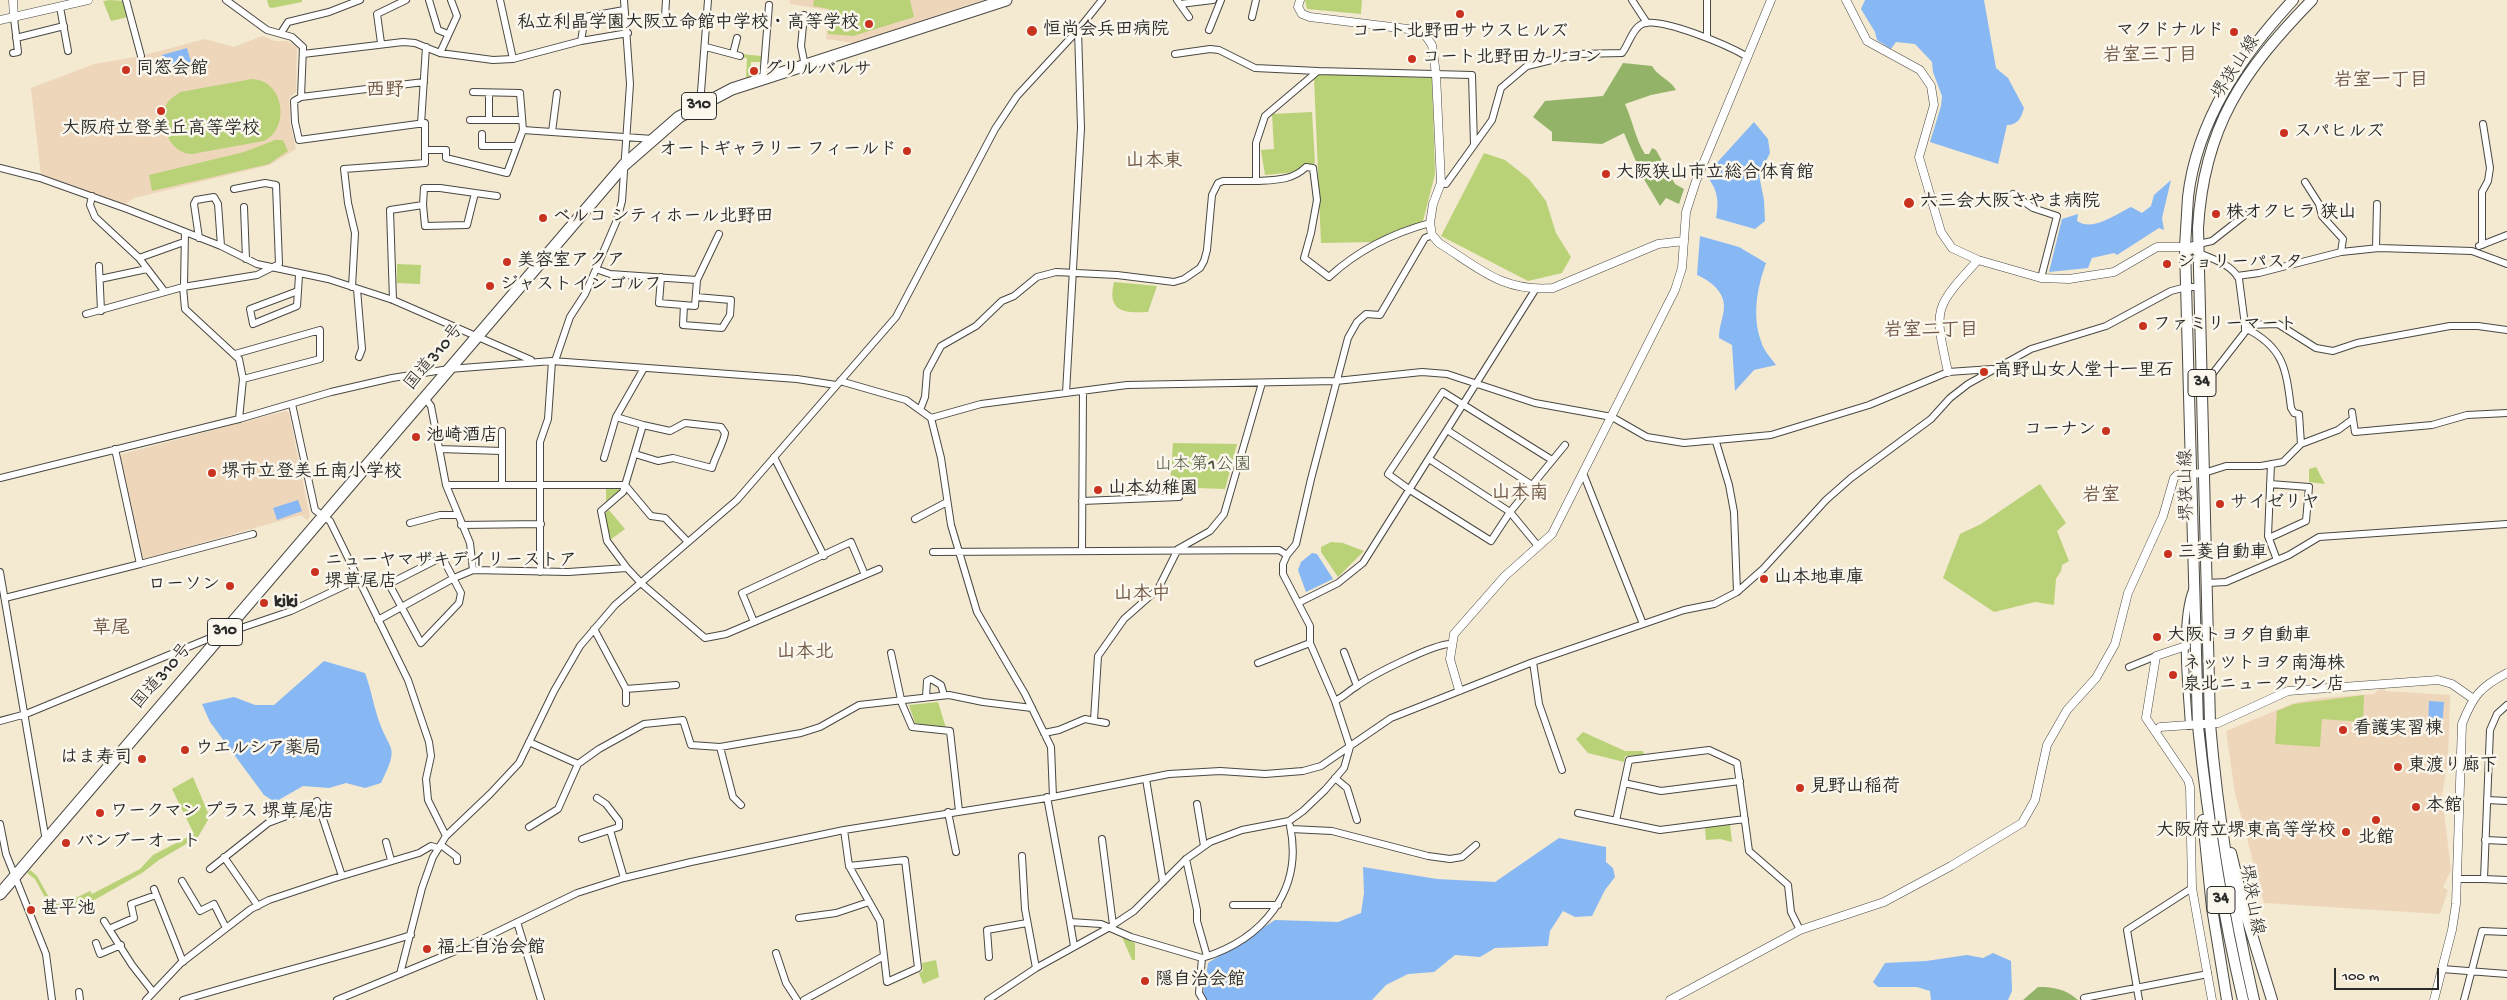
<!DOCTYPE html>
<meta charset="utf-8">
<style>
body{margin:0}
#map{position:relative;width:2507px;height:1000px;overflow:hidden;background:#f4e9d1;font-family:"Gochi Hand",sans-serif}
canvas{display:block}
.scale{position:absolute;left:2334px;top:968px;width:105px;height:22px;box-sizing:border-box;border:2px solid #2b2b2b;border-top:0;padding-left:6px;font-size:15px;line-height:18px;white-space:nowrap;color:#2b2b2b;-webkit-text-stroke:4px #fbf7ec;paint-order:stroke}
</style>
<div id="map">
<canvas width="2507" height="1000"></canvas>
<div class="scale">100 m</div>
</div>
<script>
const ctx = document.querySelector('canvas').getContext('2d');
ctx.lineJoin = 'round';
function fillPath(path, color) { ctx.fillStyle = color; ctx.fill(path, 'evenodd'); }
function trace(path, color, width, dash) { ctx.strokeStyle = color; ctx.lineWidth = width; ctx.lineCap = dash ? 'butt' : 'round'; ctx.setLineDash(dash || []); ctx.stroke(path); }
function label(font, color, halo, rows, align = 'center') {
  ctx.font = font + ' "Gochi Hand","Klee One",sans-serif'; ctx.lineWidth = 5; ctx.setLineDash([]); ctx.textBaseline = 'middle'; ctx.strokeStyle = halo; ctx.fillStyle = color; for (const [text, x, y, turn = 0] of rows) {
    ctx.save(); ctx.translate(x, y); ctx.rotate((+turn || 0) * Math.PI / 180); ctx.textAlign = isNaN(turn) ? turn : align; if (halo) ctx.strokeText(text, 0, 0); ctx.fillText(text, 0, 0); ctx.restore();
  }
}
fillPath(new Path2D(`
 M790 0H983L855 43 826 39 828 10 790 4Z
 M262 36 275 41H287L297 47 296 92 289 98 290 123 296 149 270 165 134 198 124 205 41 176 31 88 94 64 141 56 205 39 234 47Z
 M286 411 289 413 310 517 307 520 301 515 144 559 141 556 120 457 122 454Z
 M2385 689V691L2450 695 2448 759 2442 795 2451 870 2443 887 2448 890 2440 914 2264 903 2235 793 2226 731 2294 703 2320 698 2374 694 2378 690Z`), '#eed6bb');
fillPath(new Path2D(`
 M110 0 124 1 128 17 111 21 103 1Z
 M267 0H302V2L272 8 269 7Z
 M814 0H910L914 17 853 36 828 34 829 9 813 6Z
 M1305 0H1362L1361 14 1307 9Z
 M741 54 761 56V62H751L750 76 746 78 747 58 740 57Z
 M1319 74 1432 78 1435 174 1423 221 1373 242 1321 243 1314 78Z
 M252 79C284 80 291 128 264 141L192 154C170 154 158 124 166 105 169 99 175 96 180 92Z
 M1312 112 1315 163 1296 172 1265 175 1261 150 1274 149 1272 114Z
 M275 140H283L288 151 269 164 152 191 149 175 244 152Z
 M1484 153 1505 160 1529 179 1546 201 1556 233 1571 257 1562 273 1528 281 1441 236Z
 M397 264 421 265 420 284 397 283Z
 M1114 282 1157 286 1148 312C1123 313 1107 312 1114 282Z
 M1173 443 1237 444 1225 489 1170 487Z
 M2316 467 2325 484 2309 482V469Z
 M2040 484 2066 523 2057 531 2069 561 2062 565 2061 571 2056 579 2054 605 2035 602 1994 612 1943 578 1960 534 1981 524Z
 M606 486 619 487V491L606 501Z
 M609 510 625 529 610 540 604 514Z
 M1331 542 1343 543 1364 551 1338 577 1321 552V547Z
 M2364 695 2363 722 2322 719 2320 747 2275 744 2277 711 2294 704Z
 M938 702 946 728 915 723 909 705Z
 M1583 732 1625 751H1643L1644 755 1625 756 1624 762 1588 753 1576 739Z
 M193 777 208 813V820L198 837 159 860 142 873 89 903 64 910 49 905 35 879 27 873 30 870 37 876 51 901 61 905 90 891 92 894 140 869 153 855 194 834 172 789Z
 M1730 824 1732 842 1720 839 1706 840 1705 828Z
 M1122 937 1135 943V960H1132Z
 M936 960 939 977 923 984 919 973 923 971 922 963Z`), '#bad277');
fillPath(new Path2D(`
 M1623 63 1652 66C1658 77 1670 79 1676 90L1651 95 1625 104C1632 119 1636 141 1645 154H1649L1652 148 1656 150 1675 184 1684 189 1679 204 1666 198 1660 206 1642 176 1624 133 1602 144 1552 141V132L1533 117 1545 101 1603 96Z
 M2038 987C2055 987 2065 989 2078 1000H2023Z`), '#93b468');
fillPath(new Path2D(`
 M1865 0H1984L1996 68 2008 78 2024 108C2021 118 2018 125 2007 125L1998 164 1930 142 1941 106 1942 96 1933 72 1932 62 1915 44 1896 42 1891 49 1877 40 1875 32 1861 9Z
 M187 48 191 62 166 69 162 55Z
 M1754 122 1768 139 1770 153 1759 175 1764 200 1765 221 1755 229 1716 218C1719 202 1718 192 1709 179L1713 167Z
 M2171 180 2162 218 2164 230 2159 228 2117 255 2114 253 2092 258 2088 268 2049 272 2062 219 2078 214 2077 221C2093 232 2116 214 2131 207L2142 213 2151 206 2154 195Z
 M1700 236 1739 247 1766 263C1757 288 1752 316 1761 341 1763 350 1771 358 1776 365L1754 370 1735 391 1732 345 1719 338C1719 325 1724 317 1724 306 1724 291 1709 280 1697 275Z
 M298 500 302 511 277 520 273 508Z
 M1312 553 1317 554 1333 579 1306 592 1298 570 1301 562Z
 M324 661 365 673C371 689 373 703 378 718 389 753 401 743 381 783L365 788 346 783 329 788 303 786 275 802 264 795 210 722 202 704 234 697 255 705H274Z
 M2429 701 2444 702 2442 729 2428 728Z
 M1559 838 1606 847V862L1613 868 1615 877 1605 890 1592 916 1575 917 1563 911 1550 931 1548 946 1495 948 1480 957 1455 955 1434 972 1408 974 1386 985 1372 1000H1206L1203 995 1208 963 1275 920 1338 922 1361 913 1364 893 1363 867 1437 879 1495 882Z
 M1993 953 2011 961 2012 991 2008 1000H1931L1930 991 1917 987H1878L1873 982 1885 963 1926 961 1967 955 1983 958Z`), '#88b8f4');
const minor = new Path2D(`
 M126 0 141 56
 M226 0 267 30 292 37 303 47 301 97 294 101 295 122 299 140 425 123V163L344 169 348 203 355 233 352 287
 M429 0 438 30 448 34
 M500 0 513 59
 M1177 0 1189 17
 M1632 0 1647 23
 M1707 0V37
 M1180 4 1213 0
 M60 7 68 51
 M804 15 801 46 805 66
 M665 17 666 0
 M1252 17 1256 0
 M1209 30 1221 0
 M281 33 288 22 329 12 360 0
 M16 38 64 26
 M581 41 585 17 624 10
 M381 43 377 14 406 0
 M706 47 740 56
 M13 53 18 52 14 18
 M440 53 457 16 451 0
 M303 54 403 42 415 43 440 53 493 60 513 59 581 41 628 33
 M733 54 737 38
 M1175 54 1210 49 1219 50 1255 68 1318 71
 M763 80 769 5
 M301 97 424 82
 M700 105 708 0
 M470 120H522
 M489 120V93
 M421 124 426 47
 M523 130 653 139
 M552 132 557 93
 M482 134V146H516
 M425 150H446V158L507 173 523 130 520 93 473 92
 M0 168 40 178 127 209 221 246 257 264 328 279 393 300 531 360
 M1256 181C1274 180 1292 181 1306 167L1313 168 1317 200 1311 233 1304 258 1329 277C1357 251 1393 233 1430 223
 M2305 182 2319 204 2322 216 2343 239 2341 252
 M1441 183 1446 184 1492 120 1501 88 1527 66 1576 54 1622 53C1629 44 1632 29 1642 24 1660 16 1729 46 1746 56
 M475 193 497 196
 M2013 194 2033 208 2057 216 2041 278
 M92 196 90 205 95 217 139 258 165 292 183 287 185 309 239 359 243 379 239 419
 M244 207 246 259
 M199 238 194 204 196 200 214 197 218 204 221 246
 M2482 245V192L2488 181 2490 168 2483 124
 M2479 246 2507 235
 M2185 247C2202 256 2230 261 2239 279L2245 325V332L2203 386
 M2185 247 2212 241 2245 215
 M2376 248 2377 204
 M139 258 184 242
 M99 266 101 311
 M596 269 610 274 697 280
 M2237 276 2259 273 2341 252 2379 248 2472 251 2507 264
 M661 277 659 303 695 306 697 280 719 234
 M100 279 147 269
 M184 286 185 232
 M183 287 257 275 279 264 276 185 265 183 234 189
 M357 289 362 349 359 357
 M298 291 297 306 253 324 250 309 298 291 299 275
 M393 300 390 210 423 205 424 188H440L475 193 467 225 425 226 423 205
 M684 305 683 325 722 328 730 315 731 300 696 297
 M86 314 165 292
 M2245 325 2278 324 2316 348 2333 351 2357 343 2450 326H2478L2507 330
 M235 354 320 330V359L243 379
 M555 361 570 317 585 294 596 269 617 220 622 201 630 84 624 0
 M840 381 906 400 931 418 941 458 951 525 977 612 1025 694 1051 747 1053 797
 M1066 393 1081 128 1078 30
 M425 398 431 406 446 485 470 543 473 570
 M292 404 315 510 330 521 408 680 429 742 431 756 426 779 428 800 446 836
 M920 410 925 397 927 372 941 346 976 326 1002 301 1014 296 1037 277 1056 272 1117 275 1174 282 1184 279 1200 268 1204 261 1207 250 1212 195 1218 183 1223 181H1256V143L1265 116 1318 71 1472 75 1474 145
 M931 418 981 404 1127 385 1336 381 1422 372 1447 374 1535 403 1612 417 1647 437 1684 443 1771 435 1869 405 1948 372 1992 369
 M2353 419 2355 432 2432 425 2467 415 2507 413
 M643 425 616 417 644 368
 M1447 430 1532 485
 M1716 442 1729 485 1734 512 1737 592
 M2301 444 2338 430 2353 419 2352 412
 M115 449 140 564 253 534
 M439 449 502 451
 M774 457 824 556
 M604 458 616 417
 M1429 459 1510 512 1538 546
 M1552 460 1443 392 1388 474 1410 490 1491 541 1510 512 1565 445
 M2271 464 2268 536 2277 560
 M1583 473 1643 624
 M2204 473 2226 466H2261L2283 462 2301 444 2299 414 2294 413 2291 408C2286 369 2284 347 2245 328
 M0 478 239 419 331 392 392 378 449 369 552 361 797 379 836 385
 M446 485H625L651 516 665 518 688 542
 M502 485V431
 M1082 501 1179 497
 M915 519 947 502
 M410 523 440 515H458
 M461 525 541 524
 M2269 538 2306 521 2309 487 2270 484
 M1082 550 1083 391
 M933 552 1279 550 1287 555
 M442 557 461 593 459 603 421 643 389 584Z
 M627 568 607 541 601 511 623 492 643 425 670 431 685 423 721 427 725 433C724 442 715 457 712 468L673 458 658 461 635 454
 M0 572 46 841
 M540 572V442L548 419 552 361
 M2207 583 2226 582 2289 555 2319 537 2507 524
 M5 598 140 564
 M1298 603 1338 583 1363 563 1535 290
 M378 620 454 578 473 570 568 572 627 568 642 584 705 638 726 634 879 569
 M754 622 742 593 851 542 865 575
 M594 629 626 689V703
 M226 630H235L291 611 359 579
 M1344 652 1357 686
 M891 653 902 704 912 727 950 731 959 811
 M1533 662 1539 704 1562 770
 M1258 663 1310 643
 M2129 667 2156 656
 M626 689 676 685
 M926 697 927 681 931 679 941 685 944 695
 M1335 701C1343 697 1349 691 1357 686 1372 675 1435 643 1451 644
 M1094 720 1098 656 1124 619 1158 589 1178 549 1210 531 1224 514 1262 383
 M0 721 26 714 210 638 219 639
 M2189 726C2187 690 2179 623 2192 590
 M1044 733 1059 730 1085 719 1106 723
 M529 742 578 764
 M720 747 733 797 741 805
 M1335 778 1347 788 1357 820
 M1146 779 1163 882
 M1624 783 1661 791 1740 781
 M1047 797 1070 922 1101 924 1131 937 1202 958 1199 993 1203 1000
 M2487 800 2507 801
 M317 801 342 876
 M1197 804 1204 846
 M948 812 956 852
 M1578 813 1660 830 1745 819
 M1616 821 1629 760 1709 750 1737 763 1749 851 1788 885 1791 912 1800 930
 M0 824 6 854 46 954 52 1000
 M529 827 558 809 578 764 599 749 644 724 683 720 691 745 720 747 801 733 820 727 859 705 949 695 983 702 1032 708
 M1291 829 1332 831 1428 856 1450 859 1462 857 1476 845
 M610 830 624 878
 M844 830 849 866 880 921 887 982 918 968 905 860 849 866
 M582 839 619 827V821L606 804 597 798
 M1102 839 1113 925
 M2485 840 2507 841
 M386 842 391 860
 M441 845 457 857V861
 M1022 856 1025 909 1036 968
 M224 857 258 906
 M1186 859 1197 910V921L1207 956
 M210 869 268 823 292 814
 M2457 879H2484L2490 730 2497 714 2507 705
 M2484 879 2507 880
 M182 881 200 911 214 904 226 928
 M154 889 183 962
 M1233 905H1278
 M799 918 836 913 869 902
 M104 921 109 929
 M517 922 541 1000
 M1070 922 1074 946
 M96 943 100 954 121 945
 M776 953 786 983 797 1000
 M989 957 987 930 1027 923
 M1202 958C1262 940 1304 891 1290 826
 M2442 969 2507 974
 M400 974 422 888 433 857 446 836 490 794 519 763 554 691 580 646 615 605 737 500 896 317 995 129 1017 96 1078 30 1102 0
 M79 992 80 1000
 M153 992 132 965 109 929 134 918 131 904 156 895
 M146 1000 181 963 251 909 269 900 332 879 419 853 431 846 438 848
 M183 1000C258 977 335 959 411 935
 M337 1000 470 945 577 893 624 878 691 862 844 830 1053 797 1169 774 1220 771 1265 774 1303 771 1321 766 1391 718 1533 662 1684 610 1714 604 1737 592 1763 569 1826 500 1851 478 1931 419 1950 398 1968 384 2031 349 2106 326 2171 291 2186 287H2200
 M804 1000 884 956
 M988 1000 1036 968 1110 927 1134 911 1186 859 1210 842 1242 830 1289 821 1303 811 1325 790 1344 768 1350 747 1335 701 1310 643V626L1283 574V564L1287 555 1296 544 1311 479 1348 338 1357 322 1366 314 1380 315 1425 238 1432 235
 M2085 1000 2084 998 2208 974
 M2139 1000 2127 930 2192 888
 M2464 1000 2482 931 2507 932`);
const tertiary = new Path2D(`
 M13 0 14 18
 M1300 0 1298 7 1302 14 1310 17 1416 30 1425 35 1432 45 1436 74 1441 183 1433 204 1430 223 1432 235 1439 243C1479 268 1502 292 1553 288L1658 244 1684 241
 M1846 0 1867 41 1920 70 1931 86 1934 105 1919 157 1941 232 1952 248 1978 260 2041 278 2069 279 2114 272 2157 247H2185
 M0 20 88 0
 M1948 372C1934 308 1933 309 1978 260
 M2186 646 2156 656 2146 718 2188 780 2190 787 2192 888 2212 1000
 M1459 690 1450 659 1454 634 1505 576 1552 534 1675 290 1682 268 1686 212 1696 181 1771 0
 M2156 731 2160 727 2218 723 2288 691 2438 680 2452 684 2472 698
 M1670 1000 1800 930 1884 902 1951 866 2022 823 2035 800 2047 745 2067 710 2096 678 2115 644 2128 593 2163 516 2174 478 2177 475 2204 473
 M2434 1000 2452 930 2456 904 2462 724C2473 696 2480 687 2507 673`);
const primary = new Path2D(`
 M2203 820 2212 908 2227 1000
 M2231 853 2246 915 2272 1000
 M2243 1000C2221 907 2208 821 2198 726L2185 247C2186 230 2187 213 2188 197 2197 120 2242 55 2293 0
 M2254 1000C2233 909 2218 818 2210 724L2198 228C2204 126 2243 71 2312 0`);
const trunk = new Path2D(`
 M0 894 624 165 679 117 732 89 1006 0`);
trace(minor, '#494844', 8);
trace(tertiary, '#494844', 9);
trace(primary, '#494844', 12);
trace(trunk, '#494844', 13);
trace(minor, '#fff', 6);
trace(tertiary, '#fff', 8);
trace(primary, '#fff', 10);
trace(trunk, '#fff', 11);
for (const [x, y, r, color] of [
 [1460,14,5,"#c8321e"],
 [869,24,5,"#c8321e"],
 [1032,31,6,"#c8321e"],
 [2234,32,5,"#c8321e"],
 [1412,59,5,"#c8321e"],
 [126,70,5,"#c8321e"],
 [754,71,5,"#c8321e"],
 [161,111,5,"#c8321e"],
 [2284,133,5,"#c8321e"],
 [907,151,5,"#c8321e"],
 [1606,174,5,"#c8321e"],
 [1909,203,6,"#c8321e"],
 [2216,214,5,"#c8321e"],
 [543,218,5,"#c8321e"],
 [507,262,5,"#c8321e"],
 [2167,264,5,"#c8321e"],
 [490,286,5,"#c8321e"],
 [2143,326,5,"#c8321e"],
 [1984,372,5,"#c8321e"],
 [2106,431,5,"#c8321e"],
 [416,437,5,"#c8321e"],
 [212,473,5,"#c8321e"],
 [1098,490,5,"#c8321e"],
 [2220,504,5,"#c8321e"],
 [2168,554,5,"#c8321e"],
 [315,572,5,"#c8321e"],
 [1764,579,5,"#c8321e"],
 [230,586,5,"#c8321e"],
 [264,603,5,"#c8321e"],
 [2157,637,5,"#c8321e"],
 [2173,675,5,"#c8321e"],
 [2343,730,5,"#c8321e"],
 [185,750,5,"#c8321e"],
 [142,759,5,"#c8321e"],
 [2398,767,5,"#c8321e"],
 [1800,788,5,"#c8321e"],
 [2416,807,5,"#c8321e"],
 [100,813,5,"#c8321e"],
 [2376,820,5,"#c8321e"],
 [2346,832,5,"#c8321e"],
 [66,843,5,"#c8321e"],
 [31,910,5,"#c8321e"],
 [427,949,5,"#c8321e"],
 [1145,981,5,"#c8321e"]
]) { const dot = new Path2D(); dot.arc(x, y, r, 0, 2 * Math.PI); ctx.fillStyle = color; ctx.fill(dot); trace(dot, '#fbf7ec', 2); }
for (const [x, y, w] of [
 [699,106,35],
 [2202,383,28],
 [225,632,35],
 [2221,900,28]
]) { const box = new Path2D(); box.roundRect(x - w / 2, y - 13.5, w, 27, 4); ctx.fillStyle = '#fbf7ec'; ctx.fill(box); trace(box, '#2b2b2b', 1); }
label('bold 16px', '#2b2b2b', null, [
 ["310",699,106],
 ["34",2202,383],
 ["310",225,632],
 ["34",2221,900]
]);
label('bold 18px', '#2b2b2b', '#fbf7ec', [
 ["私立利晶学園大阪立命館中学校・高等学校",859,24,"right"],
 ["恒尚会兵田病院",1043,31],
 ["マクドナルド",2224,32,"right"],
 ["コート北野田サウスヒルズ",1460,33,"center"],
 ["コート北野田カリヨン",1422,59],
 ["同窓会館",136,70],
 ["グリルバルサ",764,71],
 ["大阪府立登美丘高等学校",161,130,"center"],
 ["スパヒルズ",2294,133],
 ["オートギャラリー フィールド",897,151,"right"],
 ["大阪狭山市立総合体育館",1616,174],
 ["六三会大阪さやま病院",1920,203],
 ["株オクヒラ 狭山",2226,214],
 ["ベルコ シティホール北野田",553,218],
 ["美容室アクア",517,262],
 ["ジョリーパスタ",2177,264],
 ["ジャストインゴルフ",500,286],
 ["ファミリーマート",2153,326],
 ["高野山女人堂十一里石",1994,372],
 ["コーナン",2096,431,"right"],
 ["池崎酒店",426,437],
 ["堺市立登美丘南小学校",222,473],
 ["山本幼稚園",1108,490],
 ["サイゼリヤ",2230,504],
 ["三菱自動車",2178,554],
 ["ニューヤマザキデイリーストア",325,562],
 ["堺草尾店",325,583],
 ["山本地車庫",1774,579],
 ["ローソン",220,586,"right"],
 ["kiki",274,603],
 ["大阪トヨタ自動車",2167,637],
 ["ネッツトヨタ南海株",2183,665],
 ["泉北ニュータウン店",2183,686],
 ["看護実習棟",2353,730],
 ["ウエルシア薬局",195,750],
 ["はま寿司",132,759,"right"],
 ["東渡り廊下",2408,767],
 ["見野山稲荷",1810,788],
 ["本館",2426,807],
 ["ワークマン プラス 堺草尾店",110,813],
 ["大阪府立堺東高等学校",2336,832,"right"],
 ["北館",2376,839,"center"],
 ["バンブーオート",76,843],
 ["甚平池",41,910],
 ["福上自治会館",437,949],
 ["隠自治会館",1155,981]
], 'left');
label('18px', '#2b2b2b', '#fbf7ec', [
 ["堺狭山線",2237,68,-57],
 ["国道310号",435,358,-50],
 ["堺狭山線",2188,485,-91],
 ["国道310号",163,677,-49],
 ["堺狭山線",2250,900,80]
]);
label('18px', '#4f553e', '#fbf7ec', [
 ["山本第1公園",1203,466]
]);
label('bold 19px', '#705745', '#fbf7ec', [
 ["岩室三丁目",2150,57],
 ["岩室一丁目",2381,82],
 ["西野",385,92],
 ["山本東",1154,163],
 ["岩室二丁目",1931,332],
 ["山本南",1520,495],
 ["岩室",2101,497],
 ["山本中",1142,596],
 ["草尾",111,630],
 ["山本北",805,654]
]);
</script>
